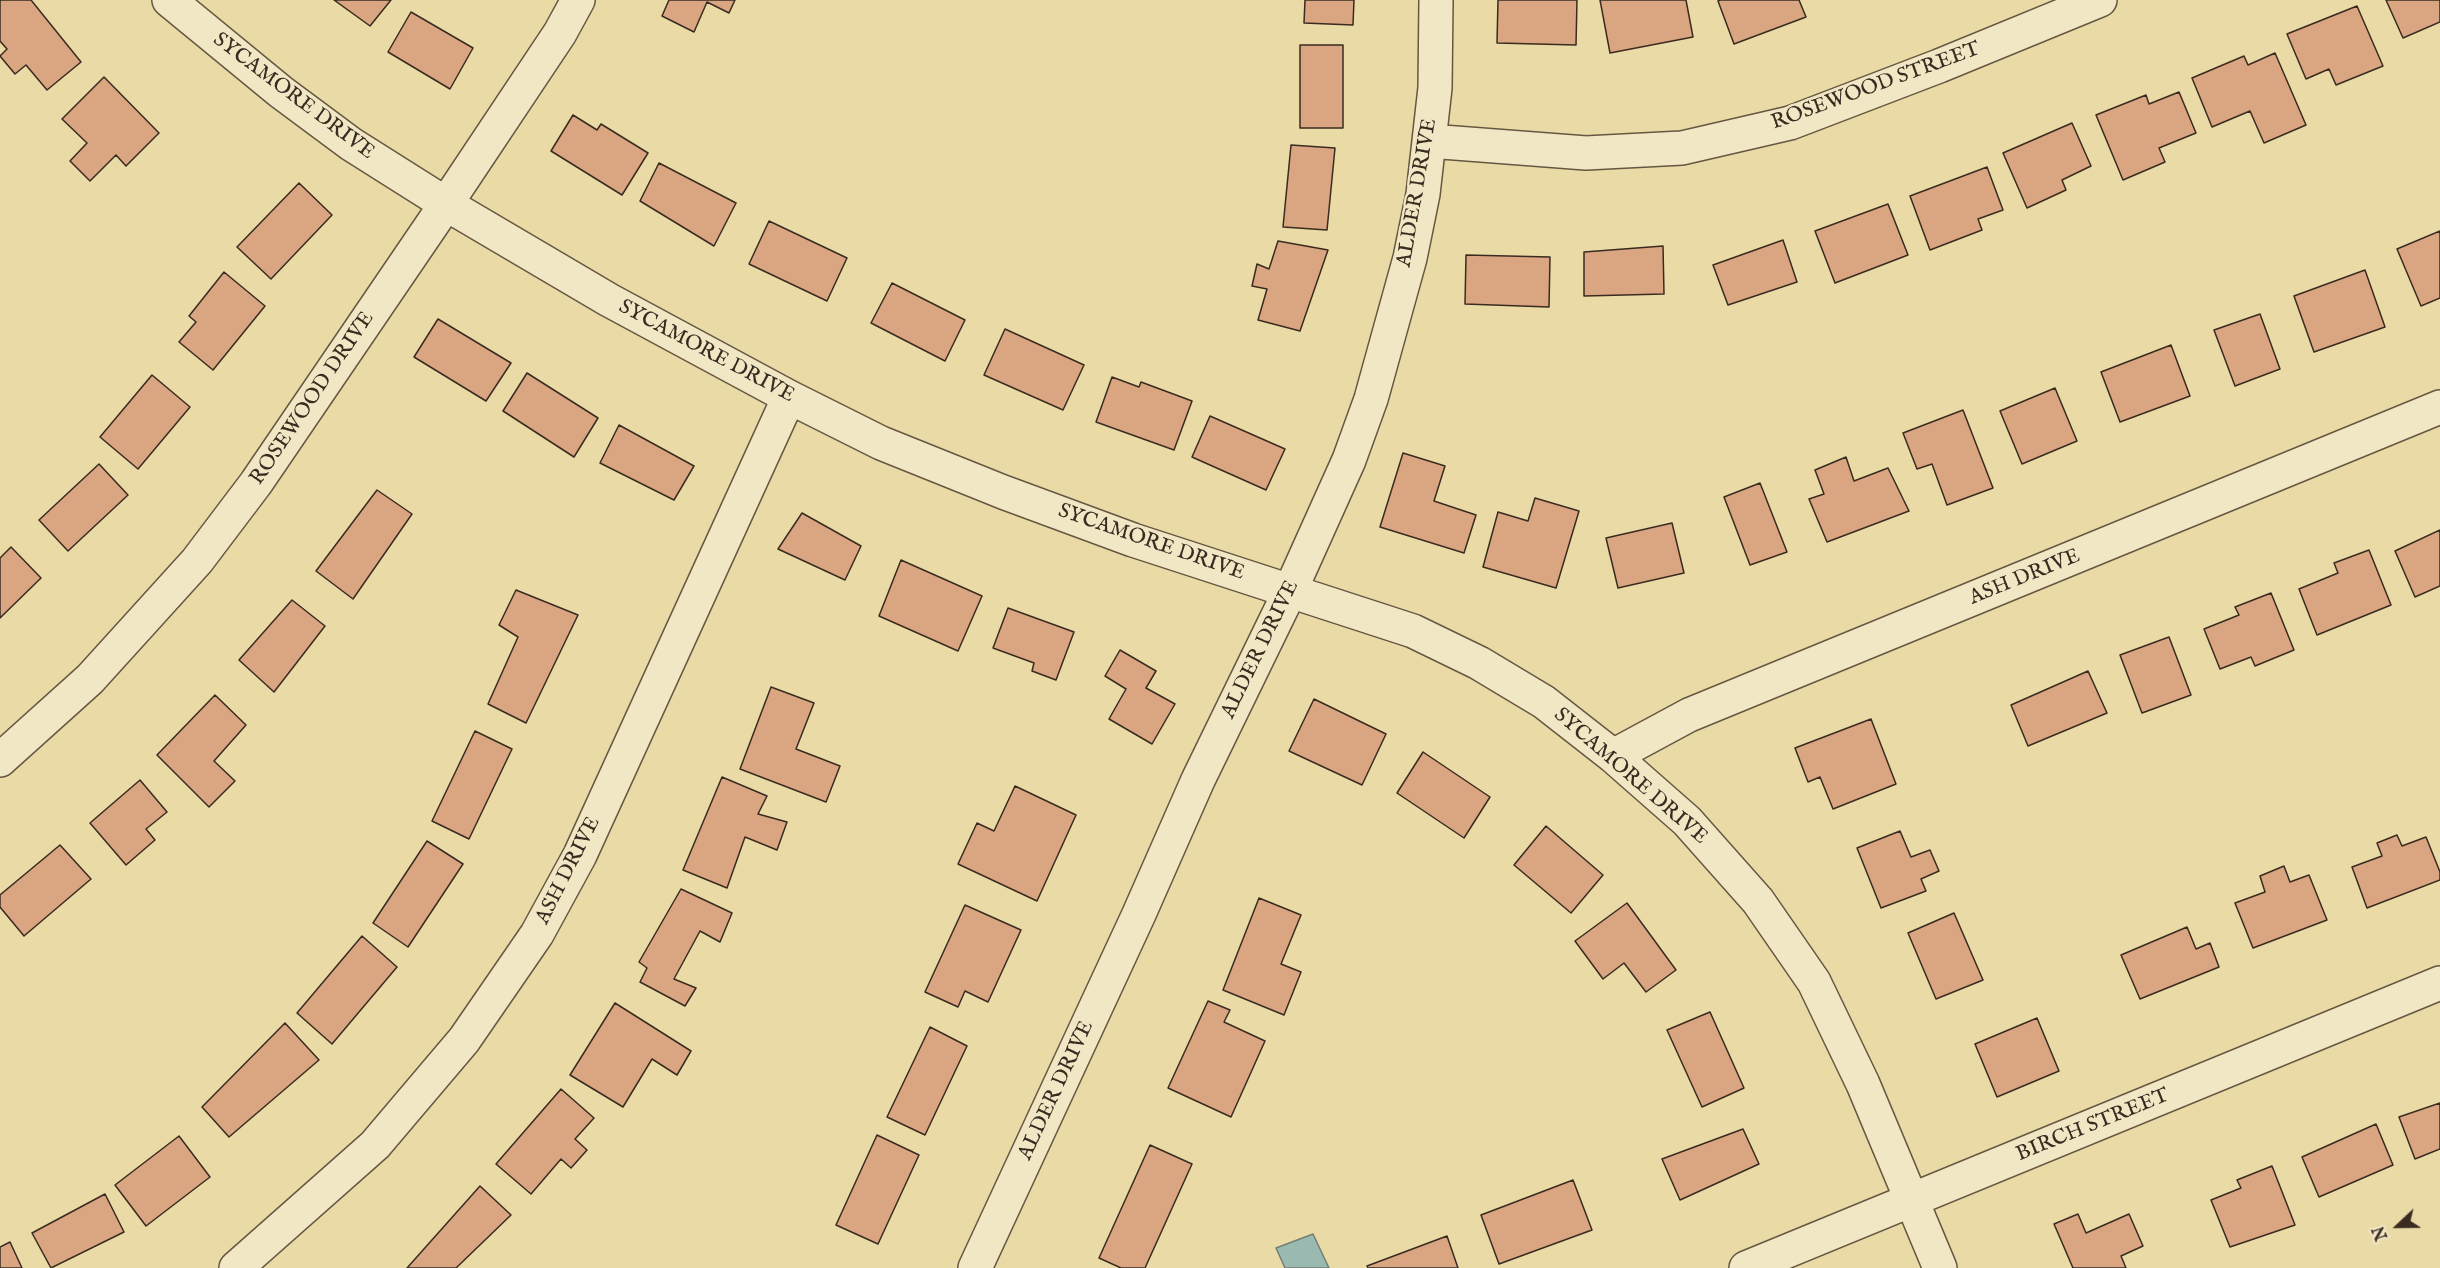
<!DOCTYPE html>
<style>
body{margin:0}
#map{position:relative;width:2440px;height:1268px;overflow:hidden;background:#eadaa6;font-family:"IM FELL English",serif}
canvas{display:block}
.north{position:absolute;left:2368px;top:1196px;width:60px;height:60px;-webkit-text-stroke:4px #f1e7c5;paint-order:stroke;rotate:248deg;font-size:16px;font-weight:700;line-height:24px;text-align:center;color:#3a2b20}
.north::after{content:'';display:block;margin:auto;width:21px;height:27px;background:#3a2b20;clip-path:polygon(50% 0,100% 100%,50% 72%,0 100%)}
</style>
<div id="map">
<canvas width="2440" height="1268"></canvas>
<div class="north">N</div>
</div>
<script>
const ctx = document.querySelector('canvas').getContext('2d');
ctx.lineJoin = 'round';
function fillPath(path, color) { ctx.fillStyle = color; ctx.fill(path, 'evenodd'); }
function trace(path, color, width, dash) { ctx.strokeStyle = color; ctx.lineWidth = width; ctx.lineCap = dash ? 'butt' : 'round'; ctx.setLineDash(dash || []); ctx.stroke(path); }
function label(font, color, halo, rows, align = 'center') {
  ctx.font = font + ' "IM FELL English",serif'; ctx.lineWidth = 4.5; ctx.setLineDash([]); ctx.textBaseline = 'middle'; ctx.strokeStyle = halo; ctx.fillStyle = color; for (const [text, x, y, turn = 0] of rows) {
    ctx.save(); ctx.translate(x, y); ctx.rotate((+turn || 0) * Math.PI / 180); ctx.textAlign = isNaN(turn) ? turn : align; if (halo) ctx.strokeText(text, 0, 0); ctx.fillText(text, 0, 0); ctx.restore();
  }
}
const water = new Path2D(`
 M1313 1234 1329 1268H1285L1276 1248Z`);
fillPath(water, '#9ab9b0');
trace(water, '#748076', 1.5);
const building = new Path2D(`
 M0 0H31L81 62 47 90 26 65 15 74 0 56 7 49 0 41Z
 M334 0H391L370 26Z
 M669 0H735L729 13 707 2 694 32 662 16Z
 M1305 0H1354L1353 25 1304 23Z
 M1498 0H1577L1576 45 1497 43Z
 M1600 0H1686L1693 37 1610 53Z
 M1720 0H1799L1806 17 1734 44 1718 1Z
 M2386 0H2440V22L2403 38Z
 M2357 6 2383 66 2336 85 2329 69 2306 79 2287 34Z
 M411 12 473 48 450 89 388 52Z
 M1300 45H1343V128H1300Z
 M2275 53 2306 125 2264 143 2250 111 2212 127 2192 78 2244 56 2248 65Z
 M104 77 159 133 126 166 116 155 90 181 70 161 87 143 62 119Z
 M2179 92 2196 133 2159 148 2165 162 2123 180 2096 115 2146 95 2149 104Z
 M573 115 597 130 601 124 648 153 622 195 551 151Z
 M2072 123 2091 166 2062 180 2066 190 2027 208 2003 153Z
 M1291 145 1335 148 1327 230 1283 227Z
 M659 163 736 203 714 246 640 201Z
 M1987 167 2003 210 1978 219 1982 230 1930 250 1910 196Z
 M299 183 332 215 271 279 237 247Z
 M1888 204 1908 255 1835 283 1815 231Z
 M769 221 847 258 827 301 749 264Z
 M2440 231V298L2421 306 2397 249Z
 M1783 240 1797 282 1728 305 1713 265Z
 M1278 241 1328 250 1300 331 1258 320 1267 289 1252 286 1257 264 1269 269Z
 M1663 246 1664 294 1584 296V252Z
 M1466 255 1550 257 1549 307 1465 304Z
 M2365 270 2385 327 2314 352 2294 296Z
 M224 272 265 306 213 370 179 342 196 322 189 316Z
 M892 283 965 320 945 361 871 323Z
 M2260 314 2280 369 2235 386 2214 330Z
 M438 319 511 363 486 401 414 357Z
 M1005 329 1084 365 1063 410 984 375Z
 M2171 345 2190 396 2120 422 2101 372Z
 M527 373 598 418 574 457 503 411Z
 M152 375 190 407 138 469 100 437Z
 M1112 377 1139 387 1141 382 1192 401 1174 450 1096 422Z
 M2055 388 2077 441 2022 464 2000 411Z
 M1963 410 1993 488 1947 505 1932 464 1917 469 1903 433Z
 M1210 416 1285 449 1266 490 1192 457Z
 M619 425 694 466 674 500 600 463Z
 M1403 453 1445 466 1434 501 1476 515 1464 553 1380 527Z
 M1846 457 1854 481 1888 468 1909 511 1827 542 1809 499 1824 494 1815 470Z
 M99 464 128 495 68 551 39 520Z
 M1760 483 1787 552 1750 565 1724 497Z
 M377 490 412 514 353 599 316 571Z
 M1535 498 1579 511 1556 588 1483 567 1498 512 1528 521Z
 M802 513 861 546 845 580 778 549Z
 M1672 523 1684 573 1618 588 1606 538Z
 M2440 530V586L2415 597 2395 551Z
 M11 547 41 578 0 618V558Z
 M2369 550 2391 605 2317 635 2299 589 2338 573 2334 563Z
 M901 560 982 596 958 651 879 616Z
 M516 590 578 615 526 723 488 704 518 637 499 625Z
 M2271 593 2294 650 2255 666 2251 657 2220 669 2204 629 2239 615 2235 607Z
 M292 600 325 626 274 692 239 660Z
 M1008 608 1074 632 1056 680 1032 671 1034 663 993 648Z
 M2169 637 2191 695 2142 713 2120 655Z
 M1120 650 1156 671 1146 688 1175 704 1152 744 1109 719 1126 689 1105 676Z
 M2088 671 2107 713 2028 746 2011 705Z
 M771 687 814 703 796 749 840 766 826 802 740 769Z
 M215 695 246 725 214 761 235 781 209 807 157 755Z
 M1314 699 1386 734 1362 785 1289 751Z
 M1871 719 1896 784 1833 809 1820 777 1808 782 1795 748Z
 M475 731 512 749 469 839 432 821Z
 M1423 752 1490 797 1464 838 1397 793Z
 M722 777 767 796 758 814 787 822 777 850 745 837 727 888 683 870Z
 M140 780 167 812 146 829 155 840 126 865 90 823Z
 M1015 786 1076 815 1037 901 958 864 977 823 994 831Z
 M1546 826 1603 875 1571 913 1514 865Z
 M1900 831 1911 857 1930 850 1939 871 1921 879 1926 891 1881 908 1857 848Z
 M2397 835 2402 846 2426 837 2440 872V880L2367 908 2352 867 2382 856 2377 843Z
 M427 841 463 864 408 947 373 923Z
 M60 845 91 879 24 936 0 907V895Z
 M2284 866 2290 882 2309 875 2327 920 2253 948 2235 903 2265 892 2260 876Z
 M681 889 732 913 720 942 700 931 674 979 696 988 685 1006 640 982 647 968 639 962Z
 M1259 898 1301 915 1281 964 1301 972 1284 1015 1223 990Z
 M1627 903 1676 970 1646 992 1624 963 1603 979 1575 941Z
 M965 905 1021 930 988 1002 965 991 958 1007 925 992Z
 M1954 913 1983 980 1936 999 1908 933Z
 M2187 927 2196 949 2210 943 2219 967 2140 999 2121 955Z
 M362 936 397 967 332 1044 297 1013Z
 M1208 1001 1230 1010 1224 1022 1265 1041 1231 1117 1168 1088Z
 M615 1003 691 1051 677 1075 652 1059 623 1107 570 1075Z
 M1710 1012 1744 1088 1702 1107 1667 1030Z
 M2037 1018 2059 1071 1997 1097 1975 1044Z
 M285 1023 319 1060 229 1137 202 1107Z
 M930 1027 967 1046 925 1135 887 1117Z
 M561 1089 594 1118 575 1139 587 1150 571 1168 561 1159 531 1194 496 1164Z
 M2440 1103V1149L2415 1159 2399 1117Z
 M2376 1124 2393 1165 2319 1197 2302 1157Z
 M1743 1129 1759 1164 1680 1200 1662 1159Z
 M877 1135 919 1155 878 1244 836 1225Z
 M179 1136 210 1177 146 1226 115 1185Z
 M1150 1145 1192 1164 1145 1268H1121L1099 1258Z
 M2272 1166 2295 1225 2230 1247 2211 1200 2241 1188 2237 1180Z
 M1573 1180 1592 1230 1499 1264 1481 1215Z
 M480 1186 511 1215 456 1268H407Z
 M105 1194 124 1232 51 1268 32 1233Z
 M2078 1214 2086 1233 2129 1214 2143 1246 2121 1256 2126 1268H2073L2054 1224Z
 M1447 1236 1458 1268H1368L1367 1266Z
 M10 1242 22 1268H0V1247Z`);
fillPath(building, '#daa581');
trace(building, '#3a2b20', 1.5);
const minor = new Path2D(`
 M169 0 281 92 351 144 446 204 609 300 789 397 881 443 1003 492 1133 540 1413 631 1479 663 1544 702 1613 756 1687 821 1758 901 1814 982 1863 1084 1940 1268
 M1429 141 1586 153 1682 148 1790 123 1939 66 2100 0
 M1613 756 1689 715 2440 407
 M0 760 90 679 197 561 256 483 446 204 560 33 578 0
 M236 1268 375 1145 464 1040 537 934 580 855 789 397
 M975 1268 1139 914 1198 780 1291 589 1349 460 1371 399 1410 258 1423 194 1435 88 1436 0
 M1746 1268 2440 983`);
trace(minor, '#665742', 36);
trace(minor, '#f1e7c5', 33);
label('21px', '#3a2b20', '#f1e7c5', [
 ["ROSEWOOD STREET",1876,87,-20],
 ["SYCAMORE DRIVE",293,97,37],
 ["ALDER DRIVE",1418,193,-80],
 ["SYCAMORE DRIVE",706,352,28],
 ["ROSEWOOD DRIVE",313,399,-56],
 ["SYCAMORE DRIVE",1151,543,19],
 ["ASH DRIVE",2025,578,-22],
 ["ALDER DRIVE",1261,650,-64],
 ["SYCAMORE DRIVE",1630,777,41],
 ["ASH DRIVE",569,871,-63],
 ["ALDER DRIVE",1057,1091,-65],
 ["BIRCH STREET",2093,1126,-22]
]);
</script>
